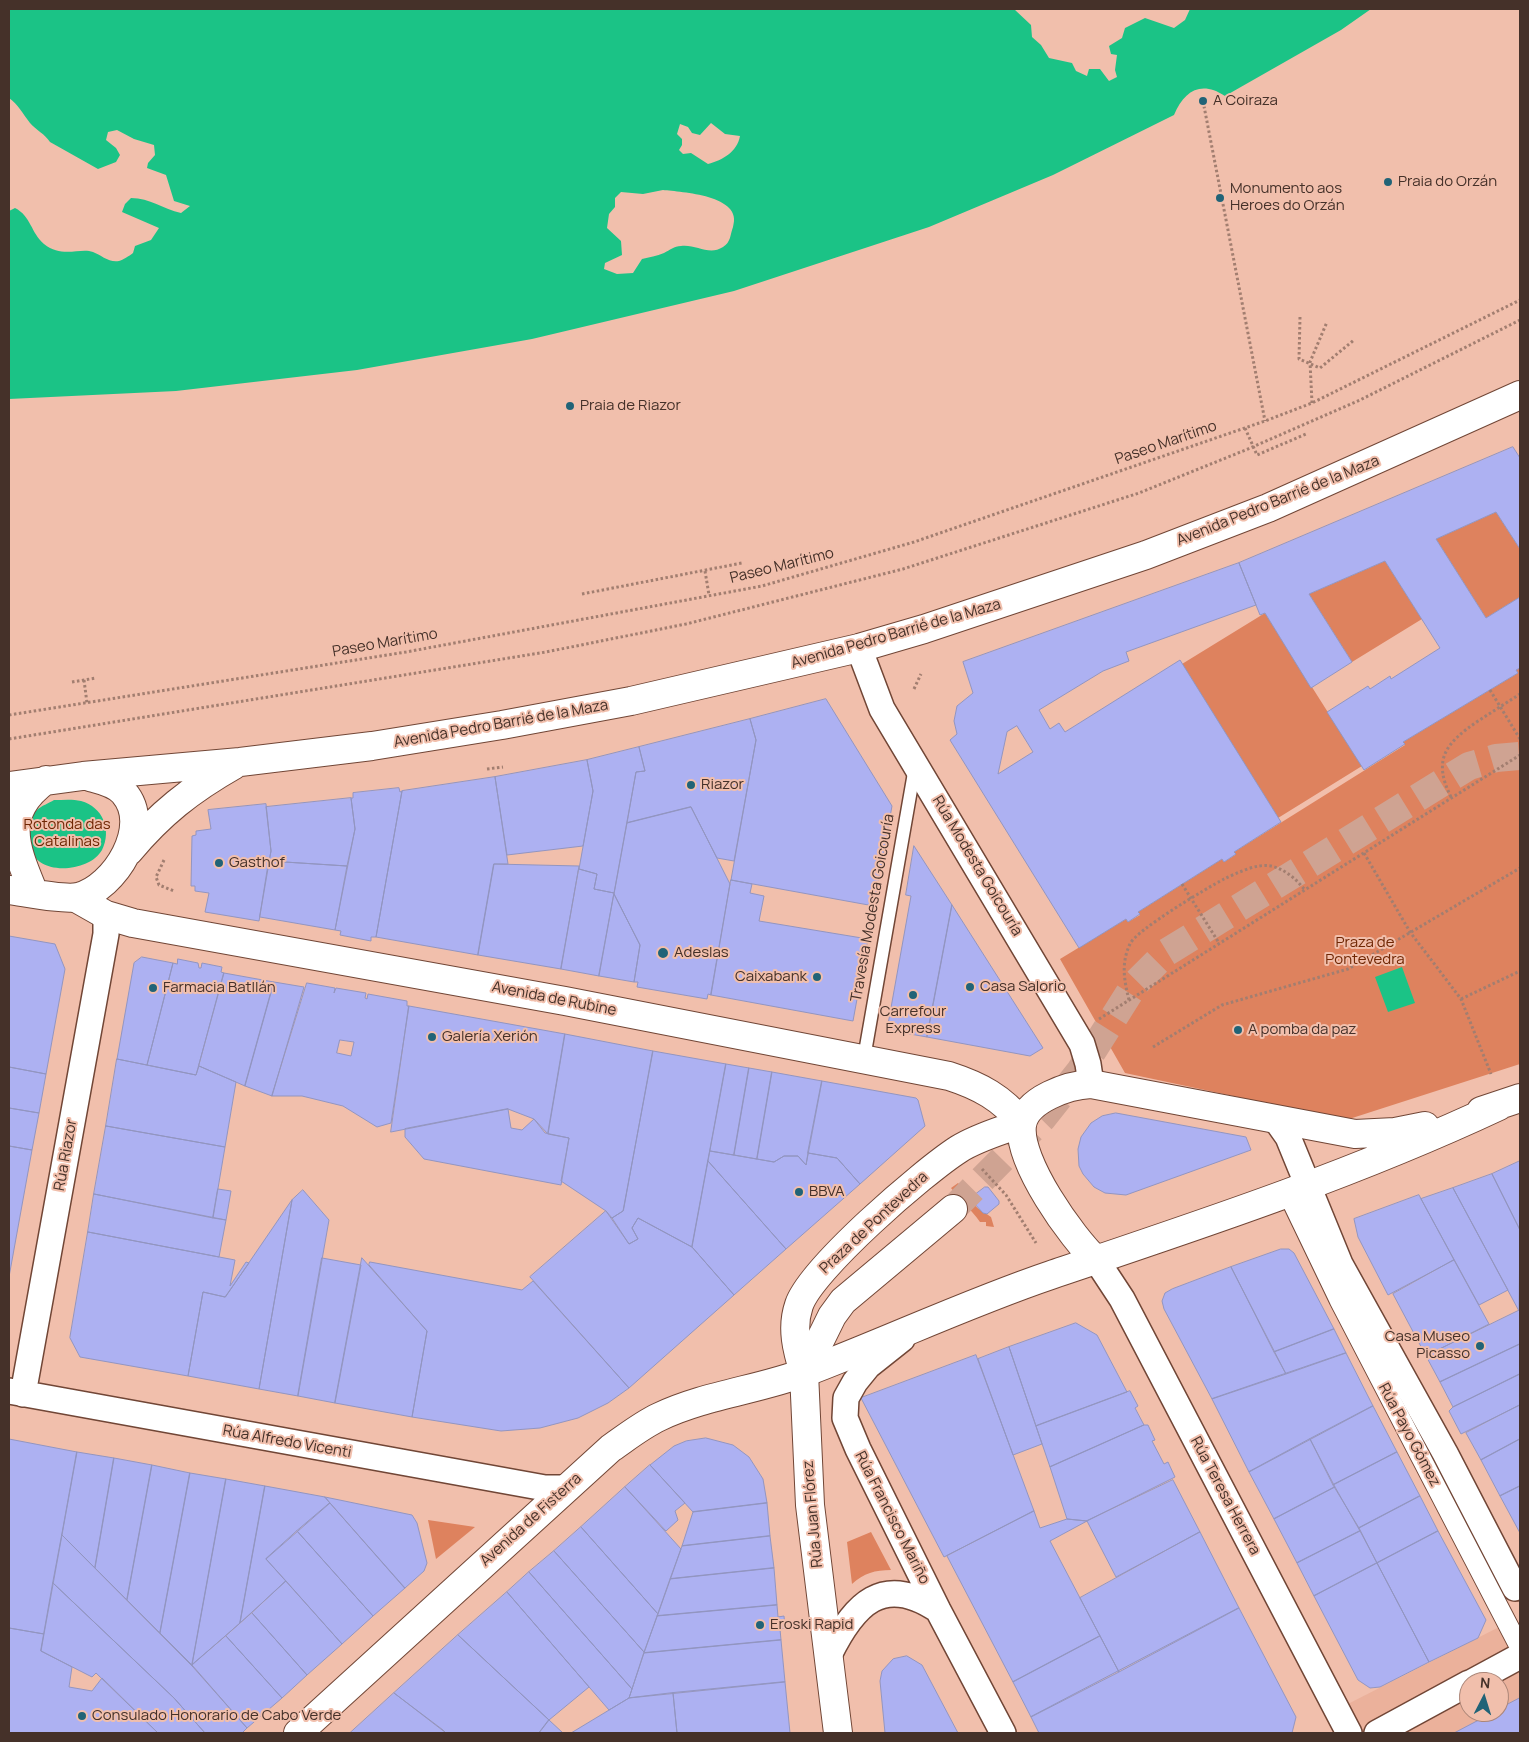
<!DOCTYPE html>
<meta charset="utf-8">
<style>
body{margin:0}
#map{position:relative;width:1529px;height:1742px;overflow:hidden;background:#f1bfac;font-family:Manrope,sans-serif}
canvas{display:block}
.frame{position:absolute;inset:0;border:10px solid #453129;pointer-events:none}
.north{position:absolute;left:1459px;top:1672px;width:50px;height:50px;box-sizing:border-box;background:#f1bfac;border:1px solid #ac8678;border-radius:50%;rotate:5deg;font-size:14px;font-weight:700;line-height:20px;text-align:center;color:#453129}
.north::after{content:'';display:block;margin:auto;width:18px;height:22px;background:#216377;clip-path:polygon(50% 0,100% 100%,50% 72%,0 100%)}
</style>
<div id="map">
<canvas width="1529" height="1742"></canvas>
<div class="frame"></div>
<div class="north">N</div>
</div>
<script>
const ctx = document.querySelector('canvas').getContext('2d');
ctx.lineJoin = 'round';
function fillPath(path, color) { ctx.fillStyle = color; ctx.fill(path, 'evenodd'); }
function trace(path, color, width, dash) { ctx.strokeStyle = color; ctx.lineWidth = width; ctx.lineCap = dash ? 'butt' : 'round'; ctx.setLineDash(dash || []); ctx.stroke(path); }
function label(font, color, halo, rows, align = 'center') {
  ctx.font = font + ' Manrope,sans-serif'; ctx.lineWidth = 4; ctx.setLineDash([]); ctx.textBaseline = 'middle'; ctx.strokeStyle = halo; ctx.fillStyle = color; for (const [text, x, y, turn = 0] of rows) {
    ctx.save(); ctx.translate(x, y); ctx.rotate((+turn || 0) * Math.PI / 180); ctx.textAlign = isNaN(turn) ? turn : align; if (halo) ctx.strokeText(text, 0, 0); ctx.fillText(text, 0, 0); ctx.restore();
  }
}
fillPath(new Path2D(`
 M1507 1623 1520 1649V1733H1350L1338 1709ZM1469 1682H1499V1712H1469Z`), '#ebb19b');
fillPath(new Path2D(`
 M1496 512 1520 549V597L1486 618 1436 539Z
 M1385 561 1422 619 1352 662 1309 594Z
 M1265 613 1362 766 1278 818 1182 664Z
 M1520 668V1064L1346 1120 1125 1073 1060 959 1126 919 1128 922 1140 915 1138 912 1222 859 1224 862 1235 855 1234 852 1405 745 1403 742 1518 673 1516 670Z
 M958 1183 972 1197C973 1209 984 1211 991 1217L994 1227 986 1226V1222H980C971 1209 960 1200 951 1188Z
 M428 1520 475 1527 436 1559Z
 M871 1532 891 1570C875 1570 864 1573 852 1584L847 1542Z`), '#de825e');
fillPath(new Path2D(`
 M9 9H1014L1031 25 1032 37 1041 45 1049 58 1072 63 1076 71 1087 76 1089 69H1100L1109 81 1117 77 1115 70 1117 55 1111 54 1109 46 1122 38 1125 28 1145 18 1174 28 1185 20 1190 9H1371L1341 30 1225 96C1201 80 1184 91 1174 115L1053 175 929 227 734 291 532 339 357 370 176 391 9 399V211L15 208C31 216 31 233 44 244 63 259 80 247 93 252 101 255 109 263 119 261 123 260 129 256 133 253L135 246 151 240 159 228 122 212 125 204 131 198C150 198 163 209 181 213L190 206 174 201 166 175 147 168 148 163 155 155 154 145 134 139 117 130 108 132 106 140 116 148 120 155 116 162 98 169 50 142C45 134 36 130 30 123 23 114 18 104 9 98ZM711 123 725 134 740 136C737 152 723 160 708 164L691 153 683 154 679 150 682 145V139L677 134 680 124 688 127 692 133 700 135ZM663 190C681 192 744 195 733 227 730 235 731 242 723 247 709 256 696 244 681 246 674 246 670 250 664 253 657 256 649 257 642 259L633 273 617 274 604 269 605 263 622 255 621 241 607 228 609 214 615 207V198L621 192 643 194Z
 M54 800C63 800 73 799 81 801 103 807 112 830 102 850 92 868 57 874 40 862 25 851 24 821 37 810 41 806 49 803 54 800Z
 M1402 967 1415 1003 1388 1012 1375 977Z`), '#1bc386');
const building = new Path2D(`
 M1513 447 1520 458V549L1496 512 1436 539 1486 618 1520 597V668L1516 670 1518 673 1403 742 1405 744 1364 770 1327 712 1368 686 1370 689 1390 676 1391 679 1440 648 1385 561 1309 594 1352 662 1311 688 1265 613 1260 615 1239 563Z
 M1239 563 1256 605 1126 652 1129 661 1103 671 1039 710 1050 729 1059 723 1065 732 1180 660 1281 822 1234 852 1236 854 1224 862 1222 859 1138 912 1140 914 1128 922 1126 919 1079 948 950 740 957 734 954 721 957 706 973 693 963 662ZM1017 726 1033 752 998 774 1007 732Z
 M826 699 892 806 874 906 731 880 756 740 750 719Z
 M750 719 756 740 734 861 717 858 691 807 627 823 636 772 645 771 639 747Z
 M639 747 645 771 636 772 614 893 594 889 597 874 579 869 593 791 587 760Z
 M587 760 593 791 583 846 507 855 495 777Z
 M495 777 508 864H494L478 955 376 937 402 791Z
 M399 788 400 792 402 791 376 937H371V941L340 935 341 931 335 930 355 829 351 798H353V793Z
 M351 798 355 829 347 866 269 861 271 851 266 807Z
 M266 804 271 851 259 921 205 912 209 893 195 891V886H191L192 836 196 835V831L211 829 208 810Z
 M691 807 730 884 711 995 708 994 707 999 637 987 638 982H634L640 945 614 894 627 823Z
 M914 846 952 905 927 1037 887 1030 911 896 906 895Z
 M269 861 347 866 335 930 260 917Z
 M494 864 579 866 561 969 478 955Z
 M579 869 597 874 594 889 614 893 599 976 561 969Z
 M731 880 752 884 750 893 764 896 759 921 868 939 853 1021 711 995Z
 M614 894 640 945 634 982 599 976Z
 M952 905 1043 1048 1030 1056 927 1037Z
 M9 936 55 944 65 969 46 1074 9 1067Z
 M142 957 173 963 147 1065 117 1059 134 963Z
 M178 959 198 963 199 968H201L202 963 222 967 221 972 224 973 196 1075 147 1065 173 963 177 964Z
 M224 973 274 982 245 1086 199 1066Z
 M274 982 304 987 272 1096 245 1086Z
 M307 983 335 988 334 993 336 988 366 993 365 998 367 999 368 994 407 1001V1006H409L391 1123 377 1127 343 1106 302 1096H272ZM340 1040 354 1042 351 1056 337 1053Z
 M409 1006 565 1034 548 1134 534 1119 508 1109 391 1132Z
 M565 1034 653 1051 623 1211 612 1218 606 1211 561 1181 569 1138 548 1134Z
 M653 1051 726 1064 692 1247 638 1218 632 1228 638 1239 629 1244 612 1218 623 1211Z
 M117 1059 196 1075 199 1066 236 1082 225 1147 106 1126Z
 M726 1064 749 1068 734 1155 710 1151Z
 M9 1067 46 1074 39 1113 9 1108Z
 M749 1068 772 1072 757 1159 734 1155Z
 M772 1072 822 1081 806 1165 798 1156H784L774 1162 757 1159Z
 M822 1081 916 1098 918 1100 925 1126 860 1184 837 1158 808 1153Z
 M9 1108 39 1113 32 1150 9 1146Z
 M508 1109 511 1128 522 1130 534 1119 545 1133 569 1138 561 1185 424 1159 405 1137V1129Z
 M1116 1113 1246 1137 1251 1150 1126 1195 1105 1193 1094 1187 1083 1174 1079 1166 1078 1149 1081 1137 1091 1123 1102 1116Z
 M106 1126 225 1147 213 1218 94 1194Z
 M9 1146 32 1150 9 1277Z
 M710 1151 774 1162 784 1156H798L806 1165 808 1153 837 1158 860 1184 786 1249 708 1161Z
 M708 1161 786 1249 734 1295 692 1247Z
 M1520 1161V1230L1492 1174Z
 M1492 1174 1520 1230 1519 1311 1453 1188Z
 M985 1187H988L999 1201V1204L987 1214 983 1213 973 1202 972 1197Z
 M1453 1188 1508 1290 1479 1305 1421 1199Z
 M218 1189 231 1191 226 1220 213 1218Z
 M303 1190 329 1220 298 1396 259 1389 292 1200Z
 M94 1194 226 1220 219 1257 88 1232Z
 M1419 1195 1454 1260 1388 1295 1358 1237 1354 1219Z
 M292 1200 259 1389 188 1376 203 1292 225 1297Z
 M606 1211 629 1244 638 1239 632 1228 638 1218 692 1247 734 1295 629 1388 530 1277Z
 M88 1232 235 1260 230 1286 246 1262 249 1263 225 1297 203 1292 188 1376 80 1357 70 1338Z
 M1281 1249H1289L1294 1253 1334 1329 1274 1352 1231 1267Z
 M322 1258 361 1265 335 1403 298 1396Z
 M362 1258 427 1331 412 1417 335 1403Z
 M1454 1260 1489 1324 1426 1356 1393 1294Z
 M370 1262 522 1290 533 1281 629 1388 608 1403 578 1418 540 1428 501 1431 412 1417 427 1331 369 1265Z
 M1231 1267 1286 1374 1212 1399 1164 1309 1162 1301 1165 1293 1172 1289Z
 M1520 1310V1344L1440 1382 1426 1356Z
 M1076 1323 1097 1335 1127 1392 1036 1426 1009 1347Z
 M1334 1329 1346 1353 1286 1374 1274 1352Z
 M1520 1344V1374L1453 1407 1440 1382Z
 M1009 1347 1042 1444 1013 1455 978 1359Z
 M1346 1353 1373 1406 1249 1472 1212 1399Z
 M976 1355 1034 1511 944 1557 861 1398Z
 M1520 1374V1405L1461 1434 1449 1411 1453 1407Z
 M1130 1391 1138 1406 1135 1408 1144 1425 1050 1467 1036 1426Z
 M1520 1405V1439L1481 1460 1466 1433Z
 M1373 1406 1397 1452 1333 1485 1310 1439Z
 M1144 1425H1148L1155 1440 1152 1441 1164 1464 1168 1462 1175 1477 1087 1521 1067 1519 1050 1467Z
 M706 1438 733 1445 749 1457 763 1479 767 1503 693 1512 650 1465 674 1446 686 1441Z
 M9 1439 77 1452 44 1634 9 1628Z
 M1310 1439 1335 1487 1274 1519 1249 1472Z
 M1520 1439V1486L1500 1496 1481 1460Z
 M77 1452 114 1458 95 1568 62 1535Z
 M1397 1452 1420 1496 1359 1528 1333 1485Z
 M114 1458 152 1465 127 1600 95 1568Z
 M152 1465 190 1473 160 1633 127 1600Z
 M650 1465 685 1503 675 1511 678 1520 666 1531 625 1487Z
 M190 1473 226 1479 192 1665 160 1633Z
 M226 1479 265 1486 240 1623 192 1665Z
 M1173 1480 1200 1532 1116 1577 1087 1521Z
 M265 1486 325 1497 330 1503 266 1559 286 1581 240 1623Z
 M1520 1486V1533L1500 1496Z
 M625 1487 681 1549 658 1614 581 1527Z
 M1335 1487 1360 1531 1297 1563 1274 1519Z
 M1420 1496 1438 1531 1377 1563 1359 1528Z
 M325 1497 412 1515 417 1523 427 1563 424 1571 405 1588Z
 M330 1503 405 1588 373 1616 297 1531Z
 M767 1503 770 1536 682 1546 693 1512Z
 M1034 1511 1040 1528 1067 1519 1087 1521 1050 1541 1100 1636 1013 1682 947 1556Z
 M581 1527 658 1614 644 1652 554 1551Z
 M297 1531 373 1616 342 1644 266 1559Z
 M1360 1531 1377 1563 1314 1596 1297 1563Z
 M1438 1531 1486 1620 1478 1638 1429 1662 1377 1563Z
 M1200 1532 1239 1608 1119 1672 1080 1598Z
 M62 1535 193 1667 247 1728 242 1733H205L174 1698 53 1583Z
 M770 1536 774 1568 670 1579 682 1546Z
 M554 1551 644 1652 632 1689 529 1572Z
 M1377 1563 1429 1662 1380 1687 1370 1688 1358 1680 1314 1596Z
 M774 1568 777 1605 657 1616 670 1579Z
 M529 1572 632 1689 629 1698 609 1710 507 1592Z
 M286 1581 342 1644 307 1675 252 1613Z
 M53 1583 174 1698 205 1733H158L96 1673 92 1677 41 1651Z
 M507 1592 589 1687 549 1720 458 1635Z
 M777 1605 778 1617 784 1616 785 1628 780 1629 781 1640 644 1653 657 1616Z
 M1239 1608 1296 1717 1292 1733H1039L1031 1717Z
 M252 1613 307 1675 282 1698 226 1636Z
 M9 1628 44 1634 41 1651 72 1667 69 1687 92 1691 102 1678 158 1733H9Z
 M458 1635 549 1720 539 1733H446L394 1693Z
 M226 1636 282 1698 247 1728 192 1665Z
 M1100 1636 1119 1672 1031 1717 1013 1682Z
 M781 1640 785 1682 629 1698 644 1653Z
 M907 1656 922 1665 958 1733H885L880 1681 882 1671 893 1659Z
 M785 1682 790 1733H677L673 1693Z
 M394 1693 443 1730 446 1733H350Z
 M673 1693 677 1733H571L629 1698Z
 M1520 1698V1733H1454L1494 1712H1499V1709Z
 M549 1720 563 1733H539Z`);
fillPath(building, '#adb1f2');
trace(building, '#9295c0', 1);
trace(new Path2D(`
 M953 1209 1042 1119 1080 1071 1135 984 1167 952 1469 766 1496 758 1520 756`), '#cfa392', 28, [28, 14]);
const service = new Path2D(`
 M864 1058 915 767`);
const pedestrian = new Path2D(`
 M1288 1194 1339 1300 1520 1648`);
const minor = new Path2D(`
 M859 648 882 709 1082 1044 1088 1064 1091 1084
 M1276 1120 1288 1137 1340 1264 1445 1453 1515 1588
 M1097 1261 1122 1299 1349 1733
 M902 1339 868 1366 855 1382 846 1398 845 1418 858 1449 938 1610 1003 1733
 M9 1391 545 1488H566
 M23 1394 106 934V915
 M829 1655C854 1604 883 1573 938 1610
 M1472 1682 1520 1656
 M1377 1733 1469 1683`);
const tertiary = new Path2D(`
 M76 898 106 915 133 923 565 1001 949 1076C980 1086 1002 1098 1022 1123
 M1481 1111 1520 1098
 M1097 1261C1072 1238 1017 1161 1022 1125 1026 1099 1069 1085 1091 1084L1355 1134 1395 1132 1425 1126
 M804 1373C797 1350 791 1328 799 1305 811 1269 923 1172 959 1149 978 1137 1001 1131 1022 1123
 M298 1733 611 1448C627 1437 642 1425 659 1417 705 1395 758 1390 806 1372 888 1341 968 1303 1051 1275 1203 1224 1354 1174 1499 1106`);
const secondary = new Path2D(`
 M9 786 83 776 240 762 372 746 502 725 631 701 859 648 924 629 1146 555 1268 508 1520 395
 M129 851C160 814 190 790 234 765
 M9 890C25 892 63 900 78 897 115 888 153 826 124 793 116 783 101 780 90 777
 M34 893C15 847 0 814 46 780
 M838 1733 810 1505 804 1373 832 1316 843 1301 953 1209`);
trace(service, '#714636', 15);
trace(pedestrian, '#714636', 21);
trace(minor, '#714636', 28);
trace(tertiary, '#714636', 30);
trace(secondary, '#714636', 30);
trace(new Path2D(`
 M1203 101 1265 421
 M1300 317 1299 359 1320 368 1354 340
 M1312 403 1310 362 1327 322
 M1245 428 1257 455 1306 434
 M705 571 709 595
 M582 594 742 563
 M84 680 87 703
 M72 682 96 678
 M914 689 921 674
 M1490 690 1520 739
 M9 715 406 652 762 586 914 542 1265 421 1312 403 1520 300
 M9 739 546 652 686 624 903 569 1139 493 1248 449 1360 400 1520 320
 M487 769 503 767
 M1451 797C1432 759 1446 743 1478 721 1492 712 1506 703 1520 694
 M1364 853 1410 932 1461 999 1491 1074
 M164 860 156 877 159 885 174 891
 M1182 884 1219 943
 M1461 999 1520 971
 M1129 1000C1124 980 1121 963 1130 944 1136 930 1207 888 1224 879 1237 873 1257 863 1271 866 1285 869 1296 879 1305 890
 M1099 1019 1520 755
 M1153 1047 1222 1005 1348 969 1520 868
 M982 1169 1006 1195 1036 1243`), '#a27e70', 3, [2.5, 2.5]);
trace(service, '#fff', 12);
trace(pedestrian, '#fff', 19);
trace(minor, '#fff', 25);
trace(tertiary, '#fff', 28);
trace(secondary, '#fff', 28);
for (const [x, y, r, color] of [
 [1203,101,5,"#216377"],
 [1388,182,5,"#216377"],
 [1220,198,5,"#216377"],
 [570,406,5,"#216377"],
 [691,785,5,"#216377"],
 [219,863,5,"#216377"],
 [663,953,6,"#216377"],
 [817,977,5,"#216377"],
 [970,987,5,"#216377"],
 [153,988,5,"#216377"],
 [913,995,5,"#216377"],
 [1238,1030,5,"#216377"],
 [432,1037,5,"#216377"],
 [799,1192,5,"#216377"],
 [1480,1346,5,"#216377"],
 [760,1625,5,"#216377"],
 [82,1716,5,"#216377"]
]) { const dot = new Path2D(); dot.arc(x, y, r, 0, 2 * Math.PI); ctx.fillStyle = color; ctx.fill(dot); trace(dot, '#f1bfac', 2); }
label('15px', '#453129', '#f1bfac', [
 ["A Coiraza",1213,101],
 ["Praia do Orzán",1398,182],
 ["Monumento aos",1230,189],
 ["Heroes do Orzán",1230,206],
 ["Praia de Riazor",580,406],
 ["Riazor",701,785],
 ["Gasthof",229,863],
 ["Adeslas",674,953],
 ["Caixabank",807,977,"right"],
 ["Casa Salorio",980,987],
 ["Farmacia Batllán",163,988],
 ["Carrefour",913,1012,"center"],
 ["Express",913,1029,"center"],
 ["A pomba da paz",1248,1030],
 ["Galería Xerión",442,1037],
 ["BBVA",809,1192],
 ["Casa Museo",1470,1337,"right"],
 ["Picasso",1470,1354,"right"],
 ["Eroski Rapid",770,1625],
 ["Consulado Honorario de Cabo Verde",92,1716]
], 'left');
label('15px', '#453129', '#f1bfac', [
 ["Paseo Marítimo",1166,443,-19],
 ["Avenida Pedro Barrié de la Maza",1278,501,-22],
 ["Paseo Marítimo",782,566,-14],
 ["Avenida Pedro Barrié de la Maza",896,634,-16],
 ["Paseo Marítimo",385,643,-10],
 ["Avenida Pedro Barrié de la Maza",501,724,-10],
 ["Rúa Modesta Goicouría",977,866,59],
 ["Travesía Modesta Goicouría",873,908,-80],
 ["Avenida de Rubine",554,999,11],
 ["Rúa Riazor",66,1155,-80],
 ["Praza de Pontevedra",874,1223,-43],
 ["Rúa Payo Gómez",1409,1435,62],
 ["Rúa Alfredo Vicenti",287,1442,10],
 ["Rúa Teresa Herrera",1225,1496,62],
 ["Rúa Juan Flórez",813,1514,-95],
 ["Rúa Francisco Mariño",892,1518,63],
 ["Avenida de Fisterra",531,1520,-42]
]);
label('15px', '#702704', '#f1bfac', [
 ["Rotonda das",67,825],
 ["Catalinas",67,842],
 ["Praza de",1365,943],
 ["Pontevedra",1365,960]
]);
</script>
